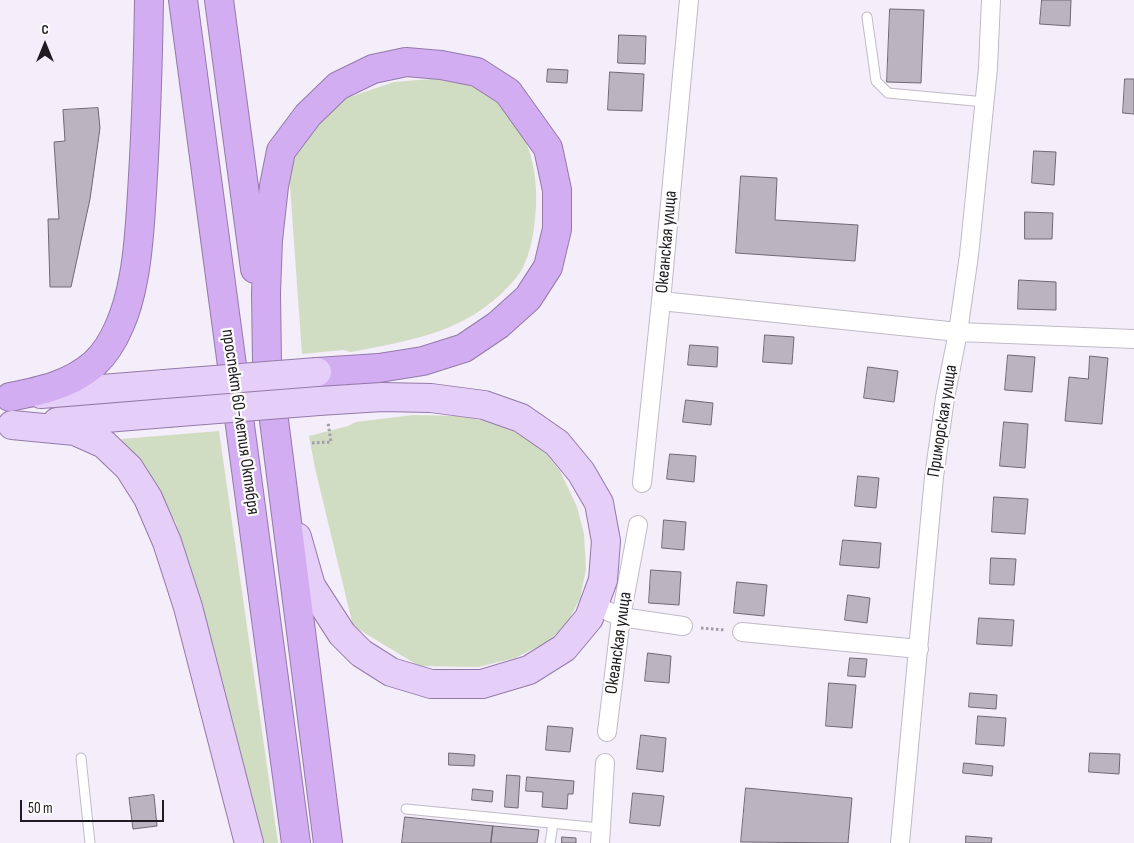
<!DOCTYPE html>
<meta charset="utf-8">
<style>
body{margin:0}
#map{position:relative;width:1134px;height:843px;overflow:hidden;background:#f4edfa;font-family:"Sofia Sans Condensed",sans-serif}
canvas{display:block}
.north{position:absolute;left:20px;top:20px;width:50px;height:50px;-webkit-text-stroke:4px #fdfdfd;paint-order:stroke;rotate:0deg;font-size:14px;font-weight:700;line-height:20px;text-align:center;color:#1f1c21}
.north::after{content:'';display:block;margin:auto;width:18px;height:22px;background:#1f1c21;clip-path:polygon(50% 0,100% 100%,50% 72%,0 100%)}
.scale{position:absolute;left:20px;top:800px;width:144px;height:22px;box-sizing:border-box;border:2px solid #1f1c21;border-top:0;padding-left:6px;font-size:15px;line-height:18px;white-space:nowrap;color:#1f1c21;-webkit-text-stroke:4px #fdfdfd;paint-order:stroke}
</style>
<div id="map">
<canvas width="1134" height="843"></canvas>
<div class="north">С</div>
<div class="scale">50 m</div>
</div>
<script>
const ctx = document.querySelector('canvas').getContext('2d');
ctx.lineJoin = 'round';
function fillPath(path, color) { ctx.fillStyle = color; ctx.fill(path, 'evenodd'); }
function trace(path, color, width, dash) { ctx.strokeStyle = color; ctx.lineWidth = width; ctx.lineCap = dash ? 'butt' : 'round'; ctx.setLineDash(dash || []); ctx.stroke(path); }
function label(font, color, halo, rows, align = 'center') {
  ctx.font = font + ' "Sofia Sans Condensed",sans-serif'; ctx.lineWidth = 4.5; ctx.setLineDash([]); ctx.textBaseline = 'middle'; ctx.strokeStyle = halo; ctx.fillStyle = color; for (const [text, x, y, turn = 0] of rows) {
    ctx.save(); ctx.translate(x, y); ctx.rotate((+turn || 0) * Math.PI / 180); ctx.textAlign = isNaN(turn) ? turn : align; if (halo) ctx.strokeText(text, 0, 0); ctx.fillText(text, 0, 0); ctx.restore();
  }
}
fillPath(new Path2D(`
 M432 79C450 82 476 84 490 94 495 98 499 104 504 108 535 141 540 185 534 228 532 242 528 259 521 271 516 279 507 288 501 294 458 334 407 341 351 352L343 350 302 354 288 158 338 101 394 82Z
 M413 415 464 416 492 423 517 433 542 448 560 471 577 507 584 534 586 569 580 598 566 626 545 643 515 658 478 667 419 666 353 626 315 468 309 436 348 426 356 422Z
 M219 431 278 843H257L176 523 121 439Z`), '#d1ddc2');
const building = new Path2D(`
 M1042 0H1071L1070 26 1040 24Z
 M890 9 924 10 921 83 887 82Z
 M619 35 646 36 645 64 618 63Z
 M548 69 568 70 567 83 547 82Z
 M610 72 644 74 642 111 608 110Z
 M1125 79H1134V114L1123 113Z
 M98 108 100 128 90 199 71 287H50L48 219H59L54 142 65 141 63 110Z
 M1034 151 1056 152 1054 185 1032 183Z
 M741 176 777 178 775 220 858 225 855 261 736 253Z
 M1025 212 1053 213 1052 239H1025Z
 M1019 280 1056 282V310L1018 309Z
 M765 335 794 337 792 364 763 362Z
 M690 345 718 347 717 367 688 365Z
 M1008 355 1035 357 1032 392 1005 390Z
 M1090 356 1108 358 1102 424 1065 421 1069 377 1088 379Z
 M868 367 898 371 894 402 864 398Z
 M686 400 713 403 711 425 683 422Z
 M1004 422 1028 424 1025 468 1000 466Z
 M670 454 696 456 694 482 667 479Z
 M858 476 879 478 876 508 855 506Z
 M994 497 1028 499 1025 534 992 532Z
 M664 520 686 522 684 550 662 548Z
 M843 540 881 543 879 568 840 565Z
 M991 558 1016 559 1014 585 990 584Z
 M651 570 681 572 679 605 649 603Z
 M737 582 767 585 764 616 734 613Z
 M848 595 870 598 867 623 845 620Z
 M979 618 1014 620 1012 646 977 644Z
 M648 653 671 656 669 683 645 681Z
 M850 658 867 659 865 677 848 676Z
 M829 683 856 685 852 728 826 726Z
 M970 693 997 695 996 709 969 707Z
 M978 716 1006 718 1004 746 976 744Z
 M548 726 573 728 570 752 546 750Z
 M641 735 666 738 663 772 637 769Z
 M449 753 475 755 474 766 449 765Z
 M1090 753 1120 754 1119 774 1089 772Z
 M964 763 993 766 992 776 963 773Z
 M507 775 520 776 518 808 505 807Z
 M527 777 574 781 573 794H568L567 809 542 807 543 792 526 791Z
 M746 788 852 798 848 843 741 842Z
 M473 789 493 791 492 802 472 800Z
 M633 793 664 796 660 826 630 823Z
 M154 795 157 826 133 829 129 798Z
 M405 817 493 826 491 843H402Z
 M493 826 539 830 537 843H491Z
 M966 836 992 838 991 843H966Z
 M562 837 576 838V843H562Z`);
fillPath(building, '#bab3c0');
trace(building, '#6f6975', 1);
const lane = new Path2D(`
 M867 17 876 81 888 93 985 102
 M81 758 90 843
 M406 809 601 828
 M550 843 553 824`);
const street = new Path2D(`
 M661 301 958 332 1134 339
 M642 483 661 301 689 0
 M594 605 621 617 683 626
 M742 632 919 649
 M607 732 621 617 638 525
 M600 843 605 763
 M900 843 934 477 945 398 958 332 969 255 988 68 991 0`);
const primary = new Path2D(`
 M41 394 164 384
 M57 422 167 413
 M12 425 75 431 104 444 129 468 148 498 167 542 188 607 249 843
 M297 537 311 586 342 634 361 653 391 672 431 684H482L529 670 564 648 589 618 603 580 606 541 599 503 581 472 557 443 521 418 484 405 431 398 382 397 319 401`);
const highway = new Path2D(`
 M183 0 296 843
 M219 0 255 269
 M267 362 266 293 268 240 274 186 281 151 308 115 338 86 373 69 406 62 441 65 477 72 508 92 548 148 557 190V229L548 267 528 298 498 325 464 348 423 361 379 368 317 372
 M269 381 328 843
 M10 397C40 391 70 385 94 364 116 344 128 308 133 280 139 251 140 222 142 193 146 129 148 64 149 0`);
trace(lane, '#c0bac7', 11);
trace(street, '#c0bac7', 20);
trace(primary, '#947aa9', 30);
trace(highway, '#947aa9', 30);
trace(new Path2D(`
 M312 443 331 442 328 422
 M701 628 725 630`), '#a29da7', 3, [2.5, 2.5]);
trace(lane, '#fff', 9);
trace(street, '#fff', 18);
trace(primary, '#e5cef7', 28);
trace(highway, '#d3adf2', 28);
const primaryBridge = new Path2D(`
 M164 384 317 372
 M167 413 319 401`);
trace(primaryBridge, '#947aa9', 30, []);
trace(primaryBridge, '#e5cef7', 28);
label('18px', '#1f1c21', '#fdfdfd', [
 ["Океанская улица",667,242,-85],
 ["Приморская улица",943,421,-81],
 ["проспект 60-летия Октября",240,422,82],
 ["Океанская улица",619,643,-82]
]);
</script>
